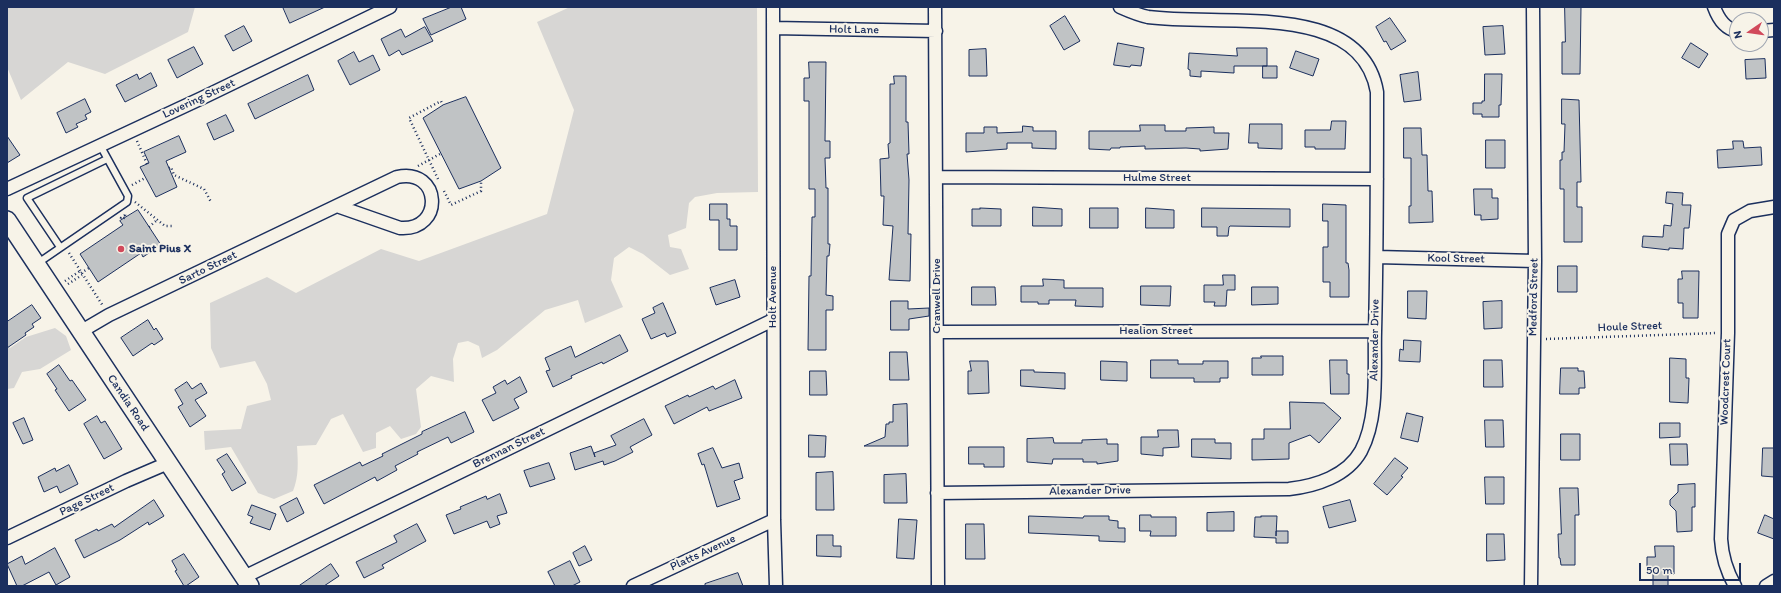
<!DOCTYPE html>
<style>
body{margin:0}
#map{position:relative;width:1781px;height:593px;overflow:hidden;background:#f7f3e8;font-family:Itim,sans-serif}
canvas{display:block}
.frame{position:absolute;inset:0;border:8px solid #1b2f5e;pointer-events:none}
.north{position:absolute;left:1729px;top:12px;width:40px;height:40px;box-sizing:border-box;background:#f7f3e8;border:1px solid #9fa5b1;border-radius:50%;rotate:257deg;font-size:11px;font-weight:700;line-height:16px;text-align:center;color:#1b2f5e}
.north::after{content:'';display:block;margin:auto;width:14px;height:18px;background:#d1495b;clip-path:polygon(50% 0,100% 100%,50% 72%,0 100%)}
.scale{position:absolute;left:1639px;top:563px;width:102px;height:18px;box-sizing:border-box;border:2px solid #1b2f5e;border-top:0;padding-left:5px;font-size:12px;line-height:14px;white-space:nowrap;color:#1b2f5e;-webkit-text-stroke:3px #f7f3e8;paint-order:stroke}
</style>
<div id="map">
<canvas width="1781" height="593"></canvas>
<div class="frame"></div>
<div class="north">N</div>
<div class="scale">50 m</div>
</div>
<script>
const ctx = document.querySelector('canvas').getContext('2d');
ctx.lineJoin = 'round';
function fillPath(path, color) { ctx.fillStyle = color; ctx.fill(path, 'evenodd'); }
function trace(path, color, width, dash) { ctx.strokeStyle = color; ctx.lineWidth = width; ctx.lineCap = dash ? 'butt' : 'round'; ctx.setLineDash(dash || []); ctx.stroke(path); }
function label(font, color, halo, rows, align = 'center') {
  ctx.font = font + ' Itim,sans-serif'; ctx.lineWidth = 4; ctx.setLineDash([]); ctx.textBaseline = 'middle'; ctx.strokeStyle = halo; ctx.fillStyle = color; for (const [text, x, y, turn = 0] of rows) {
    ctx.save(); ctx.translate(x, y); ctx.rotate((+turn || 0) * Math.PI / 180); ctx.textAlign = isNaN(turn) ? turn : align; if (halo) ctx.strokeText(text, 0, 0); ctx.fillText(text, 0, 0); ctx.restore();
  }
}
fillPath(new Path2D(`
 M7 7H195L188 32 105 74 68 62 21 100 7 67Z
 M570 7H757L758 192 717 193 695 197 689 203 686 228 668 235 670 247 681 249 689 269 670 275 643 254 629 247 614 258 611 280 623 307 585 323 578 300 545 310 497 350 482 358 479 346 468 341 458 343 453 359 454 382 431 376 416 389 421 427 416 434 401 439 390 426 376 433V448L363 452 343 414 331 419 316 445 297 446C298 462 299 476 293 491L274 499 258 493 231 447 205 450 204 431 241 429 247 406 271 400 267 384 255 361 220 368 211 348 210 303 267 277 296 293 381 249 419 261 547 214 574 110 537 22Z
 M55 328 66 336 71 350 40 369 22 372 14 388 7 389V345L10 348 26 337Z`), '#d7d6d4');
const building = new Path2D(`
 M283 7H325L290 23Z
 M452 7H461L466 19 431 35 423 19Z
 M1565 7H1581L1580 74H1562V42H1565Z
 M1065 16 1080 41 1064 50 1050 26Z
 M1390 18 1406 41 1391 50 1386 41 1384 42 1376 27Z
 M244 26 252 41 233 51 225 36Z
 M1503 26 1505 54 1485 55 1483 27Z
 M425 27 433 41 402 55 399 50 389 56 381 39 401 29 405 37Z
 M1118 43 1144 48 1141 66 1131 65 1130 67 1114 65Z
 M1691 43 1708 54 1699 68 1682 58Z
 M194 47 203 64 177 78 168 60Z
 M1237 48H1267V66H1234V73L1201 71V77L1190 76V70L1188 69 1189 53 1237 56Z
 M986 49 987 76H969V50Z
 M1296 51 1319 59 1313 76 1290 68Z
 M354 52 359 62 373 55 380 70 350 85 338 61Z
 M1765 59 1766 78 1746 79 1745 60Z
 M809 62H826L825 141H830V158H825L826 188H828V244H830L829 256H827L826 295 833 296V310H826V350H808L809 276H811L812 217H815V189H809V101H804V78H809Z
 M1263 66H1277V78H1263Z
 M1418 72 1421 100 1404 102 1400 75Z
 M151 73 157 86 125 102 116 85 137 74 139 79Z
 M1485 74H1502L1501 105H1499V117H1482V114H1473V103H1482V101H1484Z
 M308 75 314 90 255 119 248 104Z
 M894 76H906V122H908L909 154H907L909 180 908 234H911L910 281 889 280 893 226 883 225 884 196H881L880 159 889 158 888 144 890 143V84H894Z
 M466 97 501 168 481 181 459 189 423 118 443 105Z
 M85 99 91 112 85 115 87 119 76 124 78 127 66 133 57 113Z
 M1562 99 1579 100 1581 182H1577V207H1582V242H1564V189H1560V160H1562V152H1564L1565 124H1562Z
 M226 115 234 131 214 140 207 124Z
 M1332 121H1346L1345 149H1315V147H1305V130H1330Z
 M1250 124H1282V149L1258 148V143H1249Z
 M1140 125H1165V131H1186V128L1214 127V133H1229L1228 149 1200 151V149L1186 148 1145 149V146L1120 147V148H1111L1110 150 1089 149V131H1140Z
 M1023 126 1033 127V131H1056V149L1032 148V143H1007V149L966 152V133H984V127H997V133L1022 132Z
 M1404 128H1421L1422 155H1427L1428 191H1432L1433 222 1409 223V206H1411V158H1404Z
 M7 136 20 155 7 163Z
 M179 136 186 152 166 161 177 187 156 197 140 167 149 163 144 152Z
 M1486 140H1505V168H1486Z
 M1733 141H1743L1744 148 1761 147 1762 165 1718 168 1717 150 1733 149Z
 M1474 189H1492V198H1498V219L1481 220V215H1475Z
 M1667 192 1683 193 1682 205H1691L1689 228H1684L1683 249 1669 248V250L1642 247 1643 236 1663 237 1664 225 1671 226 1673 204 1666 203Z
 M710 204H727V219H730V226H737V250H719V220H710Z
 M1323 204 1346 205V263H1348L1349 270V297H1330V282H1323V247H1328V221H1323Z
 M1033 207 1062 209V226H1033Z
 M980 208 1001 209V226H972V209H980Z
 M1090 208H1118V228H1090Z
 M1146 208 1174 210V228H1146Z
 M1202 208 1290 209V227L1230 226 1229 227 1228 236H1217V227H1202Z
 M138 210 161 245 143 257 141 253 98 282 80 254 123 225 120 221Z
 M1558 266H1577V292H1558Z
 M1682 271H1699L1698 318H1683V303H1678V279H1682Z
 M1223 275H1235V290H1227L1226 306H1214L1215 302H1204V285H1223Z
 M1043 279 1064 280V288H1103V307L1075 306 1076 300H1049V304H1038V302H1021V286H1043Z
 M735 280 740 297 716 305 710 288Z
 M1141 286H1171L1170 306 1141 305Z
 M972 287H995L996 305H972Z
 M1252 287H1278V304L1252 305Z
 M1408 291H1427L1426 319 1408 318Z
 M891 301H908V309L929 308V316L909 319V330H891Z
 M1502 301V328L1484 329 1483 302Z
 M663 303 676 333 667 337 665 333 651 339 642 319 655 313 653 308Z
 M32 305 41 318 32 324 34 327 25 333 26 335 7 348V322Z
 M148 320 154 330 156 328 163 339 154 345 152 343 133 356 121 338Z
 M620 335 628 351 603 364 602 362 571 376 572 378 553 387 546 371 550 370 545 358 571 346 575 357Z
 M1404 340 1421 341 1420 362 1399 361 1400 349 1403 350Z
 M890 352H907L909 380H890Z
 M1261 356H1283V375H1252V358H1261Z
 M1670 358 1686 359V378H1689L1688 403 1670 402Z
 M1151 360H1178V364H1203V361H1228V378H1220V382H1194V378H1151Z
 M1330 360H1347V374H1349V394H1331Z
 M1484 360H1502L1503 387H1484Z
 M970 361H988L989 393 968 394V371H971Z
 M1101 361 1127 362V381L1101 380Z
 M59 365 70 381 72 380 86 400 69 411 55 390 57 389 47 374Z
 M1561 368H1578V371H1584L1585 388H1579V394H1560Z
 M1021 370H1034V372L1065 373V389L1021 386Z
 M810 371H826L827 395H810Z
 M520 377 527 392 514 399 519 408 493 421 482 400 496 393 493 387 505 380 507 384Z
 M735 380 742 398 709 411 707 407 674 424 665 406 688 395 689 397 713 386 715 389Z
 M187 382 192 389 201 383 207 393 195 400 206 416 190 427 178 407 183 404 175 390Z
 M1290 402 1324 403 1341 418 1319 443 1310 435 1289 443V459L1252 460V439H1264V429H1290Z
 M907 404 908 446H864L885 437 886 424H889V422H893V405Z
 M465 412 474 432 451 443 448 437 417 452 418 454 395 466 397 470 377 481 375 477 324 504 314 485 360 462 362 466 383 456 382 454 422 434V432Z
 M1407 413 1423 417 1418 442 1401 438Z
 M97 416 101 423 105 421 122 449 104 459 84 424Z
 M24 418 33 440 23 444 13 423Z
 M644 419 652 435 630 447 633 452 615 461 604 465 603 461 575 470 570 453 591 446 595 457 594 453 616 445 611 436Z
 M1485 420H1503L1504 447H1486Z
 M1660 423H1680V437L1660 438Z
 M1158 430H1178L1179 447 1163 448V456L1141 454V437H1158Z
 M1561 434H1580V460H1561Z
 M809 435 826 436 825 457H809Z
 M1053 438 1054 443H1082V440L1107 439V444H1118V461L1097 464V462H1083V459H1053L1052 464 1027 462V439Z
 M1192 439H1215V443H1231V459L1192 457Z
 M1670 444H1687L1688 465H1671Z
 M969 447H1004V467H984V464H969Z
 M713 448 722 468 739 463 743 478 734 481 740 499 717 507 704 464 702 465 698 454Z
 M1763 448H1774V477L1762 476Z
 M227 454 246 483 232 491 222 474 225 472 217 460Z
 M1395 458 1408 468 1401 476 1403 477 1387 495 1374 484Z
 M549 463 555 479 530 487 524 471Z
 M69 465 78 484 60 493 57 486 44 492 38 477 55 468 56 471Z
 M833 472 834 510H816V473Z
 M906 474 907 503H884V475Z
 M1485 477H1504V504H1486Z
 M1695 484V507H1692V531L1677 532 1676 511 1670 505V500L1678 492V485Z
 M1560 488H1578L1579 515H1575V565H1561L1560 558H1559L1558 534H1561Z
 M500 494 507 513 497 516 500 524 490 528 487 521 454 534 446 515 461 509 460 507 486 496 487 499Z
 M297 498 304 513 287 522 280 507Z
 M154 500 164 516 149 525 148 522 120 540 84 558 75 540 97 529 98 531 112 524 114 527Z
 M1350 500 1356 521 1329 528 1323 507Z
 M252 505 276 514 270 530 250 523 253 517 248 515Z
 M1234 512V531H1207V513Z
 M1140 515H1151V517H1176V536H1150L1151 531H1140Z
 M1765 515 1774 519V539L1758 533Z
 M1029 516 1083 518 1084 516H1109V520L1118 521V528H1125V542L1099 541V536L1029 533Z
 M1261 516H1277L1276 536V531H1288V543H1276V538L1254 537 1255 517H1261Z
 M899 519 917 520 914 559 897 558Z
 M417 524 426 541 382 565 384 568 364 578 356 562 397 542 394 536Z
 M966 524H984L985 559H966Z
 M1487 534H1504L1505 560 1487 561Z
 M817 535H833V546H841V557L817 556Z
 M585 546 592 560 579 566 573 553Z
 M1655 546H1674V574H1668V586H1653V573H1647V557H1655Z
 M55 548 70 577 56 585 49 572 22 586H17L7 564 22 556 25 564Z
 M184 554 199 577 186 586H184L175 571 177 570 172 561Z
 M570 561 580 582 572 586H555L548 572Z
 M331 564 339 576 324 586H299Z
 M738 573 743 586H705V584Z`);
fillPath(building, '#c0c3c5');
trace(building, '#1b2f5e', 1);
const service = new Path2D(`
 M60 247 27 198 107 159
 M38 263 127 202 128 196 100 145`);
const minor = new Path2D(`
 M773 7 774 520 776 586
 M935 7 938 586
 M1714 7C1718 18 1725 29 1737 31
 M773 28 936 31
 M1761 31 1774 30
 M936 177 1377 179
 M7 189 202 98 390 7
 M1377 257 1535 261
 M80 332 109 315 397 177C441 167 445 231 400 228L337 206
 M937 332 1375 331
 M937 493 1289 489C1316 486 1347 476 1361 451 1379 417 1374 369 1375 332 1377 252 1377 172 1377 92 1361 0 1226 27 1148 17 1138 15 1129 11 1120 7
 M7 538 126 481 168 463
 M244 577 773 320
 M633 586 774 520
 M1531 586 1535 261 1533 7
 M1735 586C1726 570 1722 557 1721 539L1728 333V234L1734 220 1750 211 1774 207
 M1766 586 1774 581`);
const secondary = new Path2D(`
 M7 220 250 586`);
trace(service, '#1b2f5e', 9);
trace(minor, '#1b2f5e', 15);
trace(secondary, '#1b2f5e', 20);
trace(new Path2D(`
 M137 141 147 164
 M418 166 440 154
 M169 168 171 167 174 175 204 189 211 202
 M438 179 409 118 441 101 443 105
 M132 185 145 178
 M444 191 451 205 481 191V181
 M135 202 165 226H172
 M125 215 126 217 122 219 121 218Z
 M149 227 157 220
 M69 253 103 306
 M81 273 89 268
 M65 281 80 271
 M68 284 82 275
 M1546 339 1717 333`), '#1b2f5e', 2.5, [1, 3]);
trace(service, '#f7f3e8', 6);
trace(minor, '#f7f3e8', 12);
trace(secondary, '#f7f3e8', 17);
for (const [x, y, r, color] of [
 [121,249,4,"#d1495b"]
]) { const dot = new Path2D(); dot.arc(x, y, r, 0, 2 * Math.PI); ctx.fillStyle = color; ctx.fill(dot); trace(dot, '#f7f3e8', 1.5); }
label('12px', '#1b2f5e', '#f7f3e8', [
 ["Holt Lane",854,30,1],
 ["Lovering Street",199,99,-25],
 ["Hulme Street",1157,178],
 ["Kool Street",1456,259,1],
 ["Sarto Street",208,268,-26],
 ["Cranwell Drive",937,296,-90],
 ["Holt Avenue",773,297,-90],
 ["Medford Street",1534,297,-89],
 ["Houle Street",1630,327,-2],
 ["Healion Street",1156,331],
 ["Alexander Drive",1375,340,-89],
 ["Woodcrest Court",1726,382,-88],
 ["Candia Road",128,403,56],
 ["Brennan Street",509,448,-26],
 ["Alexander Drive",1090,491,-1],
 ["Page Street",87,500,-26],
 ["Platts Avenue",703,553,-25]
]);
label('bold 12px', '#1b2f5e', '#f7f3e8', [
 ["Saint Pius X",129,249]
], 'left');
</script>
